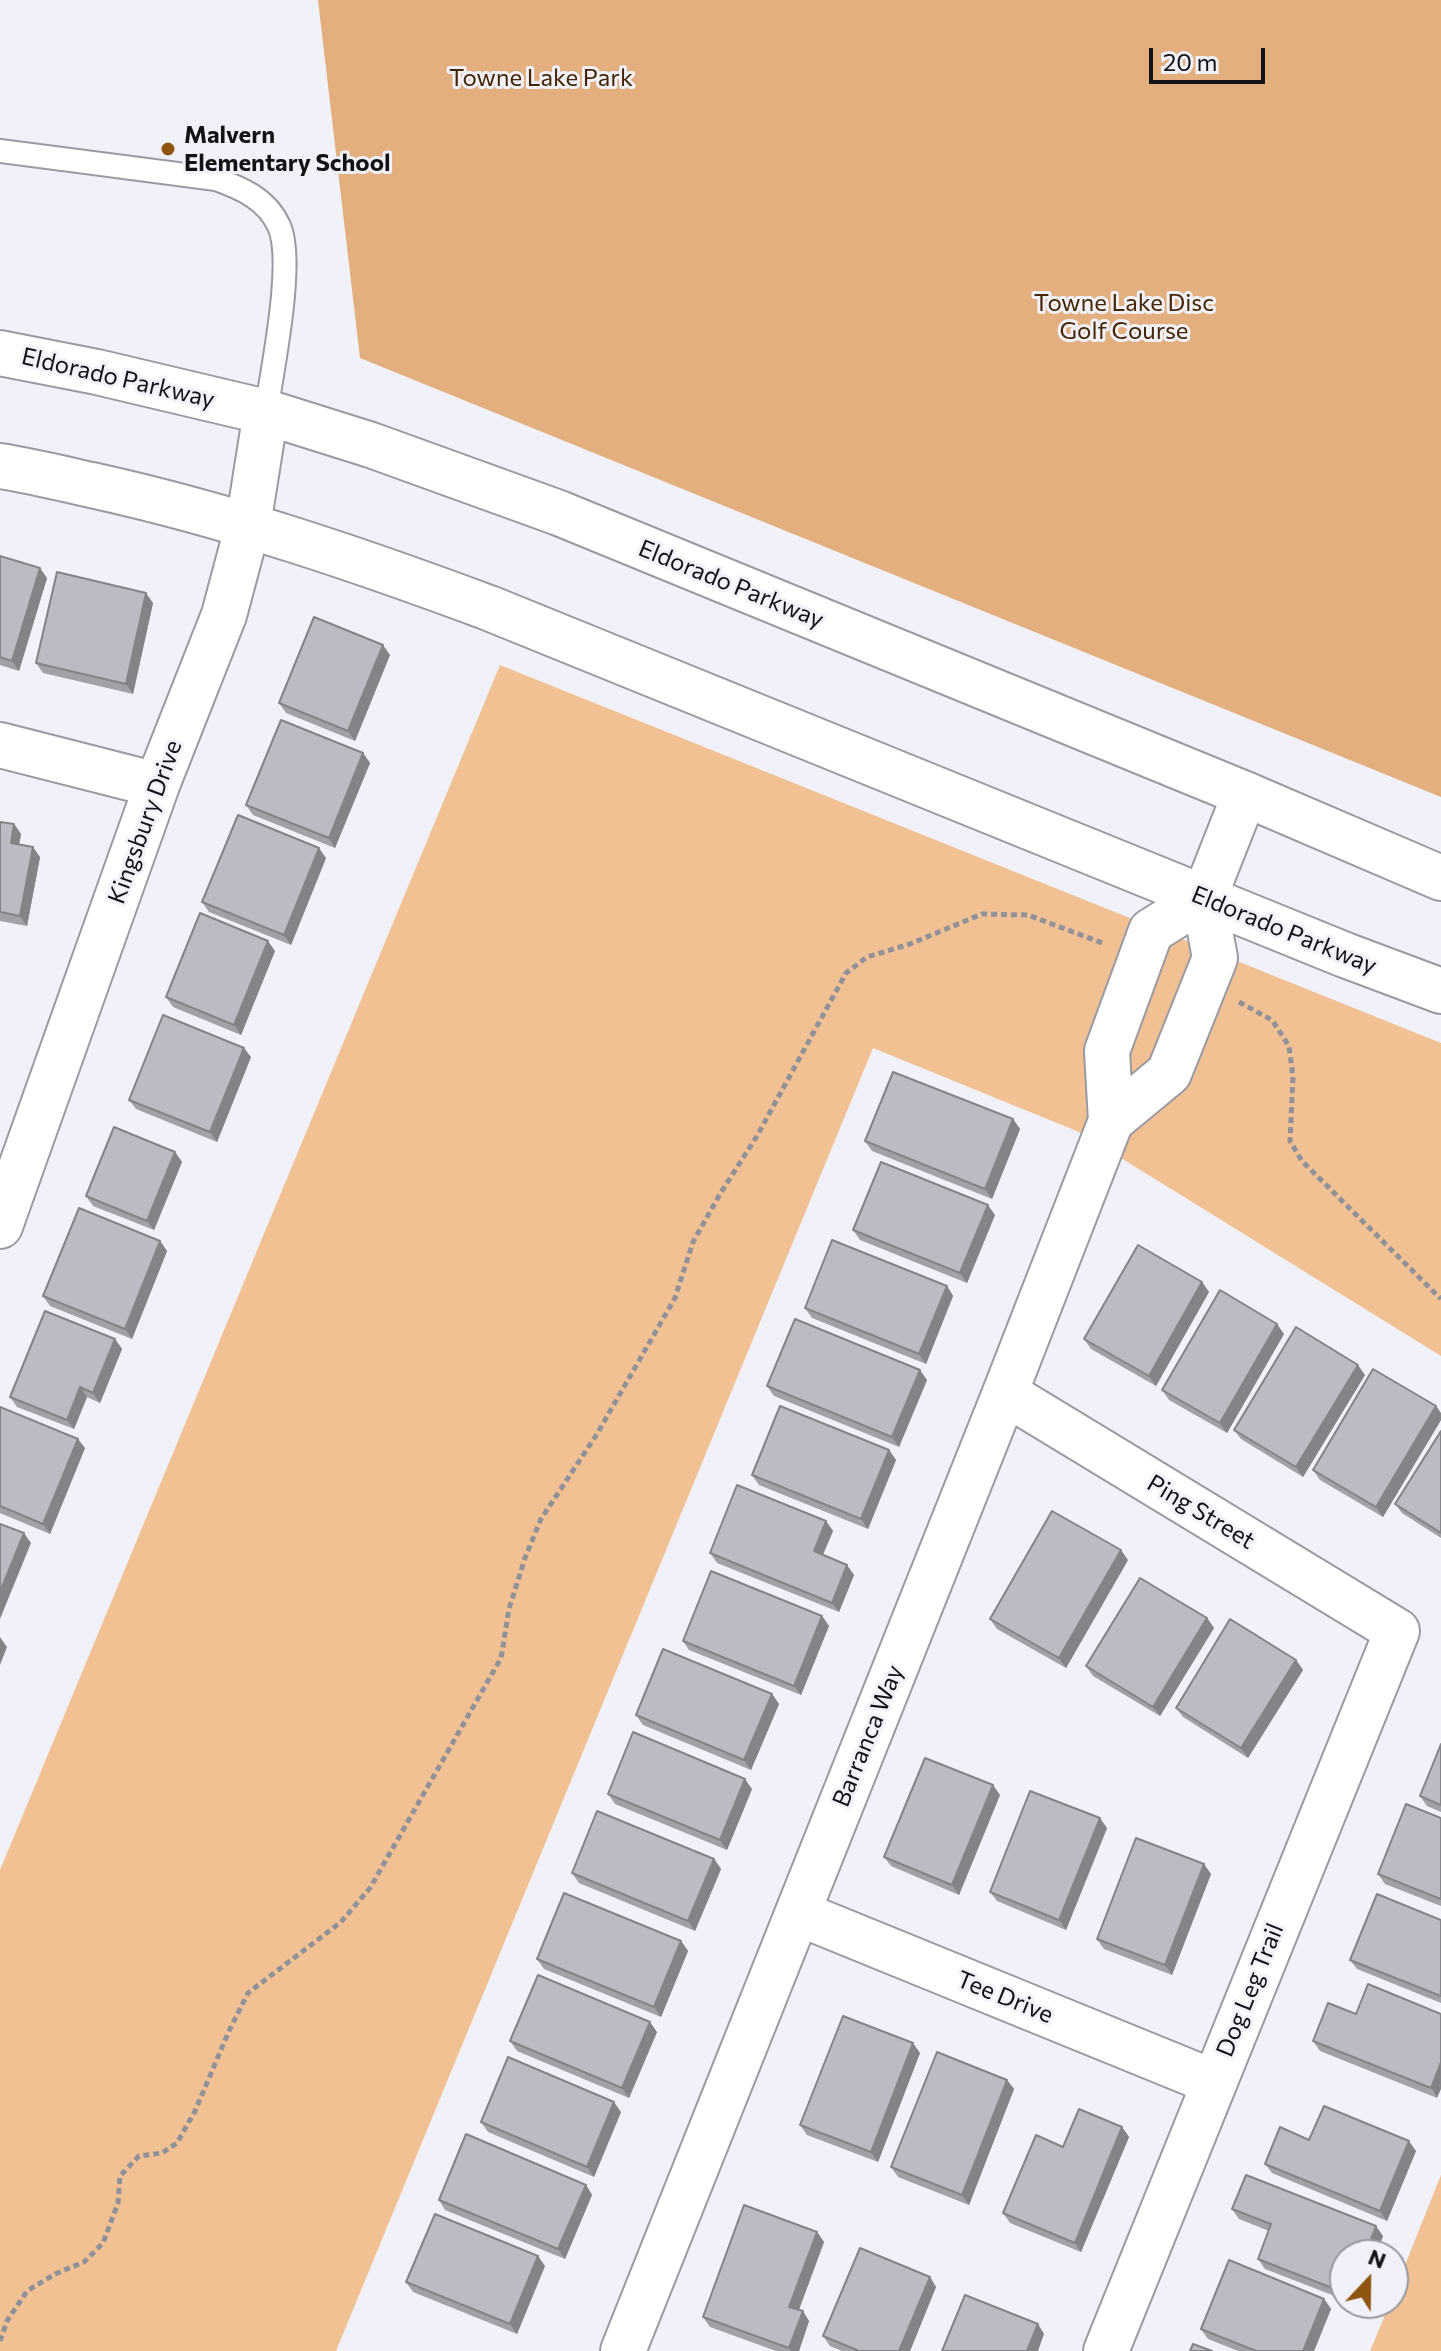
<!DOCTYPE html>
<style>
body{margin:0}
#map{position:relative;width:1441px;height:2351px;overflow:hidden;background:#f1f1fa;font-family:Commissioner,sans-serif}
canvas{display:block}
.north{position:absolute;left:1329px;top:2239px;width:80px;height:80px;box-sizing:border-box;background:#f1f1fa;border:2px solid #98989f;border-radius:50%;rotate:22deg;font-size:22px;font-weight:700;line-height:32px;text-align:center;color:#131316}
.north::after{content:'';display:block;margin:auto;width:28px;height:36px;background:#8f5510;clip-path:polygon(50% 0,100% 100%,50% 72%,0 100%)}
.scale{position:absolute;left:1149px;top:48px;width:116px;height:36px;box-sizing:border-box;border:4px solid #131316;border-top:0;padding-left:10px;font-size:24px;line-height:28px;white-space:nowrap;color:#131316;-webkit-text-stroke:6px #f1f1fa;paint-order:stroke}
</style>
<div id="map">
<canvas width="1441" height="2351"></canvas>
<div class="north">N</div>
<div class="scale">20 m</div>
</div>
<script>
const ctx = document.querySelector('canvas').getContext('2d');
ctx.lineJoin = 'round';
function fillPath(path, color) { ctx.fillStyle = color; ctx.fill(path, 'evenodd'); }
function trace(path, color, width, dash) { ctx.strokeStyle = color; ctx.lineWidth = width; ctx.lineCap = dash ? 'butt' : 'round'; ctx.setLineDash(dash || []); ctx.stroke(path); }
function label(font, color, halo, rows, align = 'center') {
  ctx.font = font + ' Commissioner,sans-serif'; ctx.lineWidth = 6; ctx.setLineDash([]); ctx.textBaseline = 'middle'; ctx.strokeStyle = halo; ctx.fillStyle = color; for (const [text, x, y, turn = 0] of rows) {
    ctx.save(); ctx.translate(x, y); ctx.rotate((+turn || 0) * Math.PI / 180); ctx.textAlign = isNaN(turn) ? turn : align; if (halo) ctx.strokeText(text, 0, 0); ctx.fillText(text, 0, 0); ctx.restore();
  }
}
fillPath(new Path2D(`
 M500 665 1441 1043V1356L1079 1132 873 1048 336 2351H0V1870Z
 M1441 2175V2351H1370L1390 2303H1393V2295Z`), '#f2c193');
fillPath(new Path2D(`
 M318 0H1441V797L360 358Z`), '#e3af7e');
const service = new Path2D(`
 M0 151 216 179C241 188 267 199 279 226 295 261 272 371 266 412`);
const minor = new Path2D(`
 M0 745 157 785
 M1111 1121 1169 1073 1215 958 1204 898 1245 794
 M0 1226 157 785 224 615 248 525 266 412
 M1005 1393 1397 1631 1106 2351
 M798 1913 1213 2082
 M623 2351 1005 1393 1111 1121 1107 1051 1151 931 1204 898`);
const primary = new Path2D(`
 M0 353 97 372 266 412 371 445 559 513 1245 794 1441 878
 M0 466C32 471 64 479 96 486 231 516 360 560 489 608L1345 955 1441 991`);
trace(service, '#9a9aa2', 26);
trace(minor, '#9a9aa2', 48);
trace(primary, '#9a9aa2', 48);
trace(new Path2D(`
 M1239 1002 1272 1020 1289 1046 1293 1077 1290 1141 1302 1161 1441 1299
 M0 2341 7 2321 27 2291 55 2274 84 2262 103 2243 118 2203 120 2176 139 2156 162 2153 177 2143 195 2111 229 2031 248 1993 341 1922 370 1888 501 1658 509 1609 525 1558 541 1519 597 1434 675 1298 693 1242 720 1194 757 1136 846 973 867 957 910 944 982 914 1028 915 1105 944`), '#919198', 5, [6, 4]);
trace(service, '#fff', 22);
trace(minor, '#fff', 44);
trace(primary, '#fff', 44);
fillPath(new Path2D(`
 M0 556 47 578 19 671 0 665Z
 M153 603 133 694 43 673 36 663Z
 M390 655 355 741 286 713 279 703Z
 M363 753 370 763 335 848 253 815 246 805Z
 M0 822 14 824 21 834 19 844 40 857 27 926 0 921Z
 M326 858 291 945 209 912 202 902Z
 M275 951 241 1035 173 1007 166 997Z
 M251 1057 217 1142 136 1109 129 1100Z
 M1013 1119 1020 1129 992 1199 872 1151 865 1141Z
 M175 1152 182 1162 154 1230 93 1206 86 1196Z
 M995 1215 967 1283 860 1240 853 1230Z
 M160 1241 167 1251 132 1339 50 1306 43 1296Z
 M1202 1282 1209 1292 1156 1386 1091 1349 1084 1339Z
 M947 1286 953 1296 926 1364 812 1318 805 1308Z
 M1284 1334 1227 1433 1169 1400 1162 1390Z
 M115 1339 122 1349 100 1403 87 1397 74 1429 17 1407 10 1397Z
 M1365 1375 1303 1477 1241 1439 1234 1430Z
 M927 1380 899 1447 774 1396 767 1386Z
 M0 1407 85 1448 50 1534 0 1513Z
 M1441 1413V1420L1383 1517 1320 1480 1313 1470Z
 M1441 1431V1538L1402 1513 1395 1504Z
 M889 1450 896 1460 868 1529 759 1485 752 1475Z
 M826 1521 833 1531 823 1555 854 1575 839 1612 717 1563 710 1553Z
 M1128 1560 1066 1668 997 1629 990 1619Z
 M822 1616 829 1626 801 1695 689 1650 683 1641Z
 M1207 1618 1214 1628 1160 1716 1093 1676 1086 1666Z
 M1296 1660 1303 1670 1248 1758 1183 1717 1176 1708Z
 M772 1694 779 1704 751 1770 643 1725 636 1715Z
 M1441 1744V1812L1427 1806 1420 1796Z
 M752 1789 727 1850 615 1804 608 1794Z
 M1000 1795 959 1895 891 1866 884 1857Z
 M1441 1818V1906L1385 1884 1378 1874Z
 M1107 1828 1066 1930 997 1901 990 1892Z
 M714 1859 721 1869 695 1931 579 1883 572 1873Z
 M1211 1874 1172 1975 1104 1949 1097 1939Z
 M1441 1920V2003L1357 1969 1350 1960Z
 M681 1941 688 1951 661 2017 544 1969 537 1959Z
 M1368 1984 1437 2098 1320 2051 1313 2041 1356 2014Z
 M657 2032 629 2098 517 2051 510 2041Z
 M920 2053 878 2162 807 2135 800 2125Z
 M1007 2080 1014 2089 969 2205 898 2177 891 2167Z
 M621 2112 594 2177 488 2132 481 2122Z
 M1122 2127 1129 2137 1081 2252 1010 2223 1003 2213Z
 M1309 2140 1416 2151 1387 2221 1272 2173 1265 2164Z
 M586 2185 592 2195 565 2259 445 2210 439 2200Z
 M1232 2209 1383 2236 1376 2255H1345V2300L1265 2269 1258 2259 1269 2231 1239 2219Z
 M817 2232 824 2242 799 2310 809 2321 799 2351H776L710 2327 703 2317Z
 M545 2266 517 2334 413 2292 406 2282Z
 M930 2277 936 2287 910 2351H842L830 2346 823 2336Z
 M1324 2299 1331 2309 1314 2351H1238L1208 2339 1201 2329Z`), '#a1a1a8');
fillPath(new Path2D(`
 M40 568 47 578 19 671 12 661Z
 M146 593 153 603 133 694 126 684Z
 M383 645 390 655 355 741 348 731Z
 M363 753 370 763 335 848 329 838Z
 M14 824 21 834 18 852 11 843Z
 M33 847 40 857 27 926 20 916Z
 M319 848 326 858 291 945 284 935Z
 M268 941 275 951 241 1035 234 1025Z
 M244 1048 251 1057 217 1142 210 1132Z
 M1013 1119 1020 1129 992 1199 985 1189Z
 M175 1152 182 1162 154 1230 147 1221Z
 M988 1205 995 1215 967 1283 960 1273Z
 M160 1241 167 1251 132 1339 125 1329Z
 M1202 1282 1209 1292 1156 1386 1149 1376Z
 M947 1286 953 1296 926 1364 919 1354Z
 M1277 1324 1284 1334 1227 1433 1220 1423Z
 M115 1339 122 1349 100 1403 93 1393Z
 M1358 1365 1365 1375 1303 1477 1296 1467Z
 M920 1370 927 1380 899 1447 892 1437Z
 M80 1387 87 1397 74 1429 67 1420Z
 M1436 1406 1441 1413V1420L1383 1517 1376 1507Z
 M78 1439 85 1448 50 1534 43 1524Z
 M889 1450 896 1460 868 1529 861 1519Z
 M826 1521 833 1531 820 1561 814 1551Z
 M24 1533 31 1543 0 1619V1592Z
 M1121 1550 1128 1560 1066 1668 1059 1658Z
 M847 1565 854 1575 839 1612 832 1603Z
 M822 1616 829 1626 801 1695 794 1686Z
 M1207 1618 1214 1628 1160 1716 1153 1707Z
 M0 1637 7 1647 0 1665Z
 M1296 1660 1303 1670 1248 1758 1241 1748Z
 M772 1694 779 1704 751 1770 744 1760Z
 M745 1779 752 1789 727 1850 720 1840Z
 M993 1785 1000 1795 959 1895 952 1885Z
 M1100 1818 1107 1828 1066 1930 1059 1920Z
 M714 1859 721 1869 695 1931 688 1921Z
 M1204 1864 1211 1874 1172 1975 1165 1965Z
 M681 1941 688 1951 661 2017 654 2007Z
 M650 2022 657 2032 629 2098 622 2088Z
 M913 2043 920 2053 878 2162 871 2152Z
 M1441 2062V2089L1437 2098 1431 2088Z
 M1007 2080 1014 2089 969 2205 962 2195Z
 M614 2102 621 2112 594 2177 587 2167Z
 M1122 2127 1129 2137 1081 2252 1075 2243Z
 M1409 2141 1416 2151 1387 2221 1380 2211Z
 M586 2185 592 2195 565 2259 558 2249Z
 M1376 2226 1383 2236 1376 2255H1365Z
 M817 2232 824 2242 796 2317 789 2307Z
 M538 2256 545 2266 517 2334 510 2324Z
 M930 2277 936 2287 910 2351H899Z
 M1324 2299 1331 2309 1314 2351H1303Z
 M803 2311 809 2321 799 2351H791L789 2348Z
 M1038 2324 1044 2334 1038 2351H1027Z`), '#838388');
const building = new Path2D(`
 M0 556 40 568 12 661 0 657Z
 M57 572 146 593 126 684 36 663Z
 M314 617 383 645 348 731 279 703Z
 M281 720 363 753 329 838 246 805Z
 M238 815 319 848 284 935 202 902Z
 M0 822 14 824 11 843 33 847 20 916 0 912Z
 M200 913 268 941 234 1025 166 997Z
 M163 1015 244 1048 210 1132 129 1100Z
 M893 1072 1013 1119 985 1189 865 1141Z
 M114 1127 175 1152 147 1221 86 1196Z
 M881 1162 988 1205 960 1273 853 1230Z
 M79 1208 160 1241 125 1329 43 1296Z
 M832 1240 947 1286 919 1354 805 1308Z
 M1138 1245 1202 1282 1149 1376 1084 1339Z
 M1220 1290 1277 1324 1220 1423 1162 1390Z
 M45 1311 115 1339 93 1393 80 1387 67 1420 10 1397Z
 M795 1319 920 1370 892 1437 767 1386Z
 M1296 1327 1358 1365 1296 1467 1234 1430Z
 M1373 1369 1436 1406 1376 1507 1313 1470Z
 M780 1406 889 1450 861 1519 752 1475Z
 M0 1407 78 1439 43 1524 0 1506Z
 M1441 1431V1533L1395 1504Z
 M737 1485 826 1521 814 1551 847 1565 832 1603 710 1553Z
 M1052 1511 1121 1550 1059 1658 990 1619Z
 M0 1524 24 1533 0 1592Z
 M711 1571 822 1616 794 1686 683 1641Z
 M1140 1578 1207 1618 1153 1707 1086 1666Z
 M1230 1619 1296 1660 1241 1748 1176 1708Z
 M663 1649 772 1694 744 1760 636 1715Z
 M633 1732 745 1779 720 1840 608 1794Z
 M1441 1744V1805L1420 1796Z
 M925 1758 993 1785 952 1885 884 1857Z
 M1030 1791 1100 1818 1059 1920 990 1892Z
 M1406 1804 1441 1818V1899L1378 1874Z
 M597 1811 714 1859 688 1921 572 1873Z
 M1136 1838 1204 1864 1165 1965 1097 1939Z
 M564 1893 681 1941 654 2007 537 1959Z
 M1377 1894 1441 1920V1996L1350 1960Z
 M538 1975 650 2022 622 2088 510 2041Z
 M1368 1984 1441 2014V2062L1431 2088 1313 2041 1328 2003 1356 2014Z
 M843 2016 913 2043 871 2152 800 2125Z
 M937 2052 1007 2080 962 2195 891 2167Z
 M508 2057 614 2102 587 2167 481 2122Z
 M1324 2106 1409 2141 1380 2211 1265 2164 1280 2127 1309 2140Z
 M1079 2109 1122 2127 1075 2243 1003 2213 1036 2135 1063 2147Z
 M466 2134 586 2185 558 2249 439 2200Z
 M1246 2175 1376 2226 1365 2255H1345V2293L1258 2259 1271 2224 1232 2209Z
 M744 2205 817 2232 789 2307 803 2311 789 2348 703 2317Z
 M435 2214 538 2256 510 2324 406 2282Z
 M860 2248 930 2277 899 2351H856L857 2350 823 2336Z
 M1229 2260 1324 2299 1303 2351H1256L1201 2329Z
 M965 2295 1038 2324 1027 2351H942Z
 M1193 2344 1212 2351H1190Z`);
fillPath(building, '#bbbbc3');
trace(building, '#838388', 2);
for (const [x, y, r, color] of [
 [168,149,8,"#8f5510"]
]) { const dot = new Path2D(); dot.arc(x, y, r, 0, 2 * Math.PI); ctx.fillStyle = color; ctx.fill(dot); trace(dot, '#f1f1fa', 3); }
label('24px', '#462400', '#f1f1fa', [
 ["Towne Lake Park",541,78],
 ["Towne Lake Disc",1124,303],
 ["Golf Course",1124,331]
]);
label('bold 24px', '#131316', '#f1f1fa', [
 ["Malvern",184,135],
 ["Elementary School",184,163]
], 'left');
label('24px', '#131316', '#f1f1fa', [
 ["Eldorado Parkway",118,378,13],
 ["Eldorado Parkway",731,584,22],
 ["Kingsbury Drive",145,822,-70],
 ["Eldorado Parkway",1284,930,22],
 ["Ping Street",1201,1512,31],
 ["Barranca Way",868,1736,-68],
 ["Dog Leg Trail",1250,1990,-68],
 ["Tee Drive",1005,1997,22]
]);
</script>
